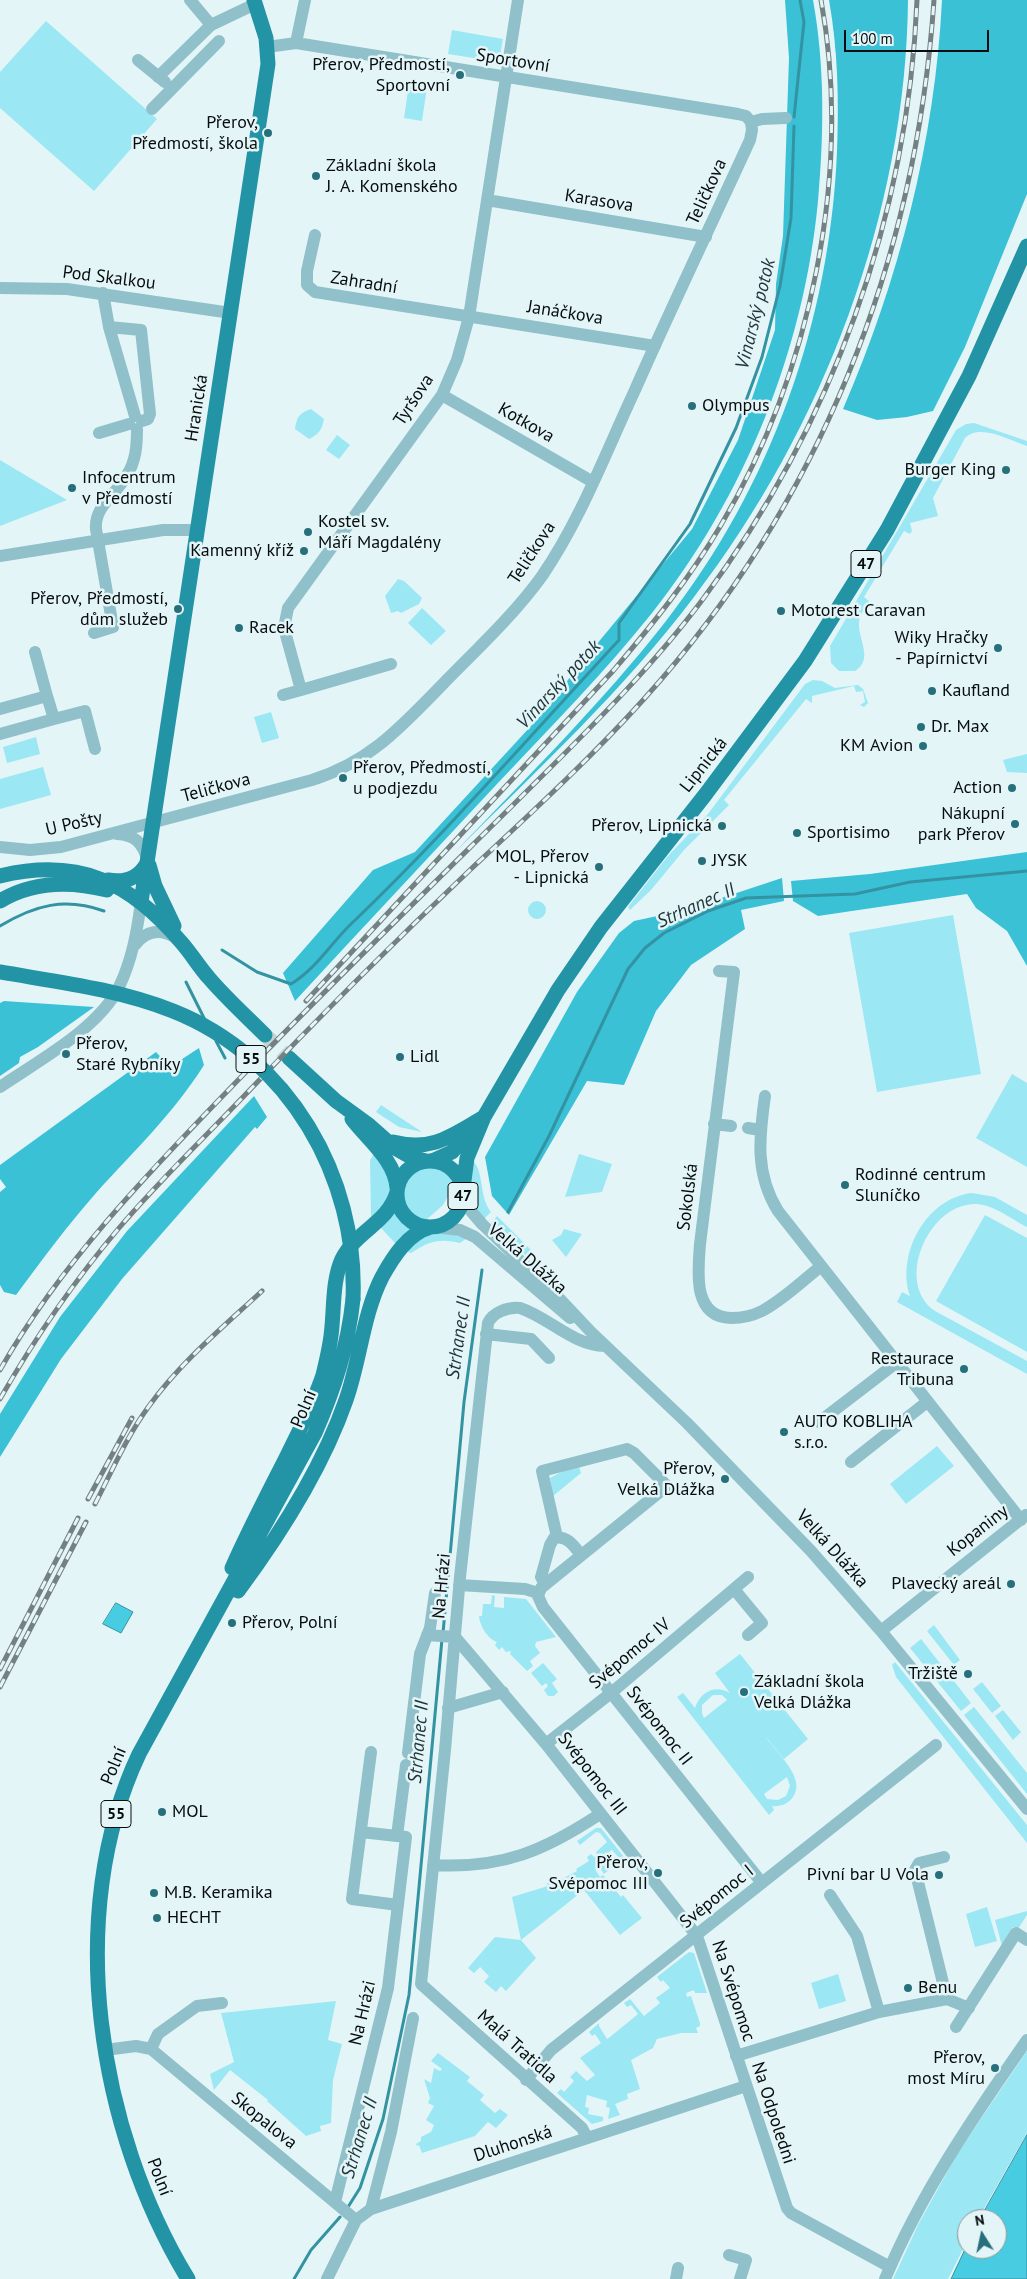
<!DOCTYPE html>
<meta charset="utf-8">
<style>
body{margin:0}
#map{position:relative;width:1027px;height:2279px;overflow:hidden;background:#e4f5f8;font-family:"PT Sans",sans-serif}
canvas{display:block}
.north{position:absolute;left:957px;top:2209px;width:50px;height:50px;box-sizing:border-box;background:#e4f5f8;border:1px solid #8c989a;border-radius:50%;rotate:350deg;font-size:14px;font-weight:700;line-height:20px;text-align:center;color:#070d0e}
.north::after{content:'';display:block;margin:auto;width:18px;height:22px;background:#276f7b;clip-path:polygon(50% 0,100% 100%,50% 72%,0 100%)}
.scale{position:absolute;left:844px;top:30px;width:145px;height:22px;box-sizing:border-box;border:2px solid #070d0e;border-top:0;padding-left:6px;font-size:15px;line-height:18px;white-space:nowrap;color:#070d0e;-webkit-text-stroke:4px #e4f5f8;paint-order:stroke}
</style>
<div id="map">
<canvas width="1027" height="2279"></canvas>
<div class="north">N</div>
<div class="scale">100 m</div>
</div>
<script>
const ctx = document.querySelector('canvas').getContext('2d');
ctx.lineJoin = 'round';
function fillPath(path, color) { ctx.fillStyle = color; ctx.fill(path, 'evenodd'); }
function trace(path, color, width, dash) { ctx.strokeStyle = color; ctx.lineWidth = width; ctx.lineCap = dash ? 'butt' : 'round'; ctx.setLineDash(dash || []); ctx.stroke(path); }
function label(font, color, halo, rows, align = 'center') {
  ctx.font = font + ' "PT Sans",sans-serif'; ctx.lineWidth = 5; ctx.setLineDash([]); ctx.textBaseline = 'middle'; ctx.strokeStyle = halo; ctx.fillStyle = color; for (const [text, x, y, turn = 0] of rows) {
    ctx.save(); ctx.translate(x, y); ctx.rotate((+turn || 0) * Math.PI / 180); ctx.textAlign = isNaN(turn) ? turn : align; if (halo) ctx.strokeText(text, 0, 0); ctx.fillText(text, 0, 0); ctx.restore();
  }
}
fillPath(new Path2D(`
 M46 21 157 119 94 191 0 108V72Z
 M452 30 503 39 499 62 448 54Z
 M409 84 427 87 422 121 404 118Z
 M311 409 324 419C322 430 319 434 309 439L295 429C297 417 299 413 311 409Z
 M974 423 1027 441V446C1009 440 980 423 965 438L933 498 938 516 910 523 912 531 910 534 904 531 864 597 869 601C865 608 859 615 859 623 858 640 874 659 855 671H839L831 663 830 646 956 430 966 424Z
 M337 435 350 445 339 459 326 450Z
 M0 460 67 500 0 526Z
 M398 579 404 581 422 598 419 604 401 613 398 611 391 613 385 596Z
 M422 608 446 631 431 645 408 623Z
 M813 680 822 681 835 688 858 685 863 689 868 703 864 707 860 705 865 702 863 691 856 692 854 686 812 696V703L806 699 724 800 729 805 684 850 651 890 630 910 628 907 667 857 708 814 805 684Z
 M271 712 279 738 262 743 254 717Z
 M36 737 40 754 7 763 3 747Z
 M1027 754V773L1007 772 1003 760Z
 M43 767 51 795 0 809V779Z
 M528 910a9 9 0 1 1 18 0a9 9 0 1 1-18 0Z
 M953 915 981 1074 877 1092 849 933Z
 M1012 1074 1027 1083V1167L976 1138Z
 M381 1105 422 1132 399 1127 376 1112Z
 M375 1153 387 1168 391 1196 371 1217 370 1160Z
 M579 1154 612 1164 602 1192 565 1197Z
 M471 1159C485 1169 478 1196 491 1212L483 1220 469 1197Z
 M425 1168C439 1166 448 1172 455 1184L443 1205 426 1220C398 1211 394 1177 425 1168Z
 M972 1193 995 1197 1027 1215V1227C1011 1219 993 1204 975 1204 928 1204 894 1283 935 1311L1027 1361V1374L897 1302 902 1292 910 1296C896 1254 926 1198 972 1193Z
 M396 1211 404 1221 414 1229 397 1245 380 1227Z
 M985 1215 1027 1238V1352L936 1301Z
 M497 1216 533 1252 528 1257C515 1245 502 1237 489 1226Z
 M564 1229 582 1234 566 1257 552 1240 561 1235Z
 M438 1231 467 1238 460 1243C439 1238 429 1241 411 1253L405 1251 418 1238Z
 M937 1446 954 1466 906 1504 890 1484Z
 M578 1463 581 1473 553 1496 550 1478Z
 M492 1595 495 1596 494 1607 504 1608V1597L526 1599 556 1637 536 1642 535 1646 540 1653 530 1661 533 1666 527 1671 510 1654 511 1651 506 1652 502 1647 499 1650 495 1645 497 1642C488 1639 480 1627 479 1616H482L483 1604H491Z
 M934 1625 960 1660 954 1665 927 1631Z
 M921 1639 971 1703 961 1711 910 1648Z
 M740 1654 808 1739 784 1759 765 1736C775 1751 807 1778 793 1797 788 1804 780 1807 772 1806L774 1810 769 1815 677 1697 683 1693 695 1708C700 1692 715 1684 730 1693L715 1673ZM713 1695H722L727 1700 704 1718 702 1713V1705ZM787 1777 790 1786 786 1796 778 1800 767 1799 764 1794Z
 M895 1662 1027 1825V1843L896 1677 892 1665Z
 M543 1663 557 1679 552 1683 558 1692 554 1696H548L544 1690 548 1686 546 1683 542 1686 531 1673Z
 M982 1682 1001 1706 992 1713 973 1689Z
 M974 1707 1027 1773V1794L964 1715Z
 M1003 1710 1021 1732 1013 1740 995 1716Z
 M596 1828H601L624 1857 621 1860 612 1850 598 1859 603 1866 606 1864 610 1869 604 1874 599 1867 596 1871 600 1877 603 1875 621 1897 623 1895 642 1918 620 1935 584 1890 521 1940 536 1958 506 1991 501 1986 496 1992 484 1982 489 1976 480 1967 474 1973 468 1968 495 1937 521 1940 512 1897 548 1886 547 1883 556 1882 577 1871 576 1869 589 1861 587 1857 591 1854 594 1857 597 1855 596 1852 607 1842 600 1833 596 1832 580 1845 577 1841Z
 M987 1907 997 1941 975 1947 966 1914Z
 M1027 1911V1915L1018 1929 1013 1927 1002 1946 995 1920Z
 M689 1952 694 1953 707 1993H695L694 1990 686 1993 687 1997 691 1996 700 2023V2026L696 2028 698 2033H681L657 2039 653 2048 631 2060 640 2089 627 2094 628 2099 615 2104 620 2115 608 2119 610 2108 606 2107 607 2101 587 2095 585 2107 589 2108 588 2114 603 2117V2121L592 2124 557 2093 561 2089 564 2092 574 2081 570 2077 576 2071 587 2081 595 2075 580 2058 601 2043 595 2034 592 2036 589 2032 599 2023V2026L607 2039 610 2037 638 2014 631 2005 627 2007 624 2003 630 1999 644 2016 660 2003 656 1998 670 1988 663 1980 661 1982 657 1977Z
 M838 1974 846 2001 819 2009 811 1983Z
 M336 2001 328 2040 342 2044 333 2080 331 2123 320 2126 321 2131 306 2136 267 2101 268 2100 230 2070 214 2090 210 2074 234 2062 221 2013Z
 M1027 2051V2133L978 2219H967V2241L948 2279H893L918 2225 957 2154Z
 M438 2053 470 2077 467 2081 484 2095 480 2100 495 2113 500 2109 508 2115 496 2128 488 2122 475 2136 422 2153 419 2145 417 2146 416 2144 421 2141V2137L431 2132 434 2125 426 2120 434 2106 428 2103 430 2098 424 2079 431 2083 434 2068 440 2071 442 2069 431 2061Z`), '#9be7f4');
fillPath(new Path2D(`
 M785 0H813C825 66 824 134 818 201 804 349 745 496 652 613 604 673 550 728 497 784 430 856 362 928 295 1001L283 973 373 870 415 852 542 714 577 668 692 529 738 440 775 330 776 284 783 236 789 58Z
 M829 0H908C906 212 823 429 694 597 624 690 537 770 455 852 527 777 602 703 666 621 771 486 830 322 837 151 839 101 838 50 829 0Z
 M942 0H1027V194L965 347 933 411 907 417 877 420 843 409C899 280 935 141 942 0Z
 M1027 852V966L1007 931 976 908 967 894 818 916 793 901 791 881 870 874Z
 M782 878 784 901 741 910 745 929 691 965 656 1011 624 1085 587 1081 509 1215 492 1196 485 1157 577 992 619 933 634 921 685 910Z
 M4 1001 94 1007 38 1047 20 1057 19 1063 0 1076V1003Z
 M199 1048 204 1065C174 1113 133 1152 96 1193 67 1226 42 1260 16 1295L4 1292 0 1285V1192L6 1187 0 1179V1165L156 1052 170 1067Z
 M254 1096 267 1117 257 1129 255 1127 122 1279 61 1359 0 1457V1414L60 1317 127 1231Z`), '#3ac1d6');
const water = new Path2D(`
 M116 1603 133 1612 121 1633 103 1624Z
 M1027 2135V2279H951L967 2245V2249H997V2219H980Z`);
fillPath(water, '#48cce1');
trace(water, '#3493a2', 1);
trace(new Path2D(`
 M794 117 804 22 800 0
 M0 926C35 905 65 897 104 911
 M222 950 257 972 291 984C316 969 331 943 352 923 446 833 531 735 619 640V623L690 524 736 428 762 357 780 286 791 218 794 126
 M186 982 206 1022
 M216 1041 225 1058
 M508 1212 549 1136 628 969 645 948 664 933 708 911 746 898 855 894 910 882 1027 871
 M443 1633 464 1402 482 1270
 M348 2207 360 2188 383 2119 409 1995 442 1639
 M294 2279 311 2250 340 2217`), '#3493a2', 3);
trace(new Path2D(`
 M265 1035 289 1058`), '#c3d2d5', 15, [15, 8]);
trace(new Path2D(`
 M190 0 211 25
 M296 43 305 0
 M267 47 296 43 738 114 746 116 751 122
 M138 60 165 82
 M158 77 211 25 255 4
 M152 109 219 41
 M751 122 762 119 786 118
 M487 200 706 237
 M315 235 307 271V285L315 292 655 346
 M0 288 67 289 231 313
 M103 293 109 327 135 416
 M109 327 141 330 150 414 148 419 142 421
 M442 395 593 482
 M99 433 129 424
 M0 556 163 530H198
 M94 633 113 627 96 529C94 506 117 494 127 475 136 461 137 445 137 429
 M35 652 47 696
 M391 664 301 690 284 628 288 608 442 395 457 360 469 317 518 0
 M283 695 301 690
 M0 709 47 696 54 719 85 711 95 749
 M0 734 54 719
 M117 834C136 835 142 843 148 860
 M0 847 30 850 61 847 312 780C370 762 401 727 442 685 476 650 514 615 542 576 581 519 606 452 635 390 672 306 712 223 750 140L752 130 751 122
 M135 945C146 930 160 928 176 938
 M719 971 734 972 700 1244C698 1271 692 1317 731 1318 742 1318 752 1316 762 1311 783 1300 801 1282 820 1267
 M0 1087C38 1061 98 1029 119 987 132 960 137 932 141 902
 M765 1096C759 1138 755 1174 778 1211L1021 1520
 M714 1124 731 1126
 M748 1128 760 1130
 M463 1192 470 1210 482 1224 558 1297 591 1332 687 1423 811 1551 881 1631 1027 1809
 M435 1227 460 1230 475 1237 570 1318
 M486 1334 531 1339 549 1358
 M819 1422 896 1363
 M851 1462 927 1402
 M557 1537 542 1471 627 1449 634 1453 667 1486 541 1588 538 1596 543 1607 762 1883
 M545 1584 541 1577 550 1545 554 1538C567 1535 574 1546 581 1555
 M459 1585 525 1589 538 1593
 M734 1589 762 1623 748 1635
 M881 1631 1026 1515
 M427 1635 455 1637
 M455 1637 546 1744 697 1936 787 2208 791 2213 890 2267
 M448 1708 503 1692
 M546 1744 611 1693 748 1577
 M371 1752 352 1899 398 1905
 M408 1753 420 1654 430 1628 435 1593
 M397 1836 406 1765
 M433 1865C502 1869 544 1851 600 1814
 M830 1895 857 1936 879 2012
 M947 1999 969 2008
 M956 2027 1016 1933 1027 1940
 M151 2049 158 2034 197 2006 222 2003
 M105 2050 136 2046 151 2049 356 2220
 M736 2056 879 2012 947 1999 915 1870 919 1863 944 1857
 M526 2080 551 2050 936 1745
 M587 2138 582 2128 421 1984 445 1750 460 1577 488 1323C493 1312 508 1307 520 1308 550 1318 572 1345 605 1346
 M335 2202 388 1988 406 1837 361 1832
 M371 2209 391 2132 413 2018
 M729 2255 746 2260 740 2279
 M327 2279 356 2220 371 2209 746 2086
 M676 2279 678 2268
 M885 2279C921 2193 974 2116 1027 2040`), '#90c0c9', 12);
trace(new Path2D(`
 M149 865 155 886 174 926
 M0 876C79 857 130 882 181 942 191 953 199 967 209 978 226 998 246 1016 265 1035
 M108 880C125 883 139 878 147 863
 M0 901C33 881 71 881 107 890
 M141 902 268 64 266 38 254 0
 M289 1058 336 1101 369 1125 395 1148 409 1156 425 1161
 M352 1119C368 1140 395 1160 397 1188
 M393 1142C432 1152 451 1136 484 1117
 M397 1194a33 33 0 1 1 66 0a33 33 0 1 1-66 0Z
 M432 1161 452 1152 474 1127
 M463 1188 467 1158 484 1117 558 990 601 927 705 795 805 661 887 530 969 376 1027 246
 M232 1568C248 1532 266 1497 284 1462 298 1433 313 1405 323 1375 327 1359 331 1343 332 1326 334 1304 333 1279 342 1259 356 1231 388 1223 397 1192
 M238 1591C281 1533 322 1469 346 1400 360 1361 363 1314 382 1277 393 1257 408 1233 431 1227
 M188 2279C98 2131 63 1915 139 1754L315 1433C334 1389 348 1347 353 1299`), '#2394a5', 15);
const rail = new Path2D(`
 M306 1001 613 671C652 625 690 578 721 525 810 374 853 174 821 0
 M0 1370C63 1259 154 1167 242 1076 331 984 422 895 513 805 579 739 647 674 703 599 832 425 908 217 917 0
 M0 1399C35 1338 74 1281 119 1228 158 1182 202 1140 244 1096 318 1018 393 943 471 869 530 814 590 759 644 699 820 504 916 261 934 0
 M88 1499 132 1418
 M95 1504C112 1471 127 1436 149 1406 181 1362 222 1328 262 1291
 M0 1669 78 1518
 M0 1687 86 1522`);
trace(rail, '#748082', 5);
trace(rail, '#e4f5f8', 3, [9]);
trace(new Path2D(`
 M0 972C58 982 118 989 173 1011 289 1057 358 1177 353 1299`), '#2394a5', 15);
for (const [x, y, r, color] of [
 [460,75,5,"#276f7b"],
 [268,133,5,"#276f7b"],
 [316,176,5,"#276f7b"],
 [692,406,5,"#276f7b"],
 [1006,470,5,"#276f7b"],
 [72,488,5,"#276f7b"],
 [308,532,5,"#276f7b"],
 [304,551,5,"#276f7b"],
 [178,609,5,"#276f7b"],
 [781,611,5,"#276f7b"],
 [239,628,5,"#276f7b"],
 [998,648,5,"#276f7b"],
 [932,691,5,"#276f7b"],
 [921,727,5,"#276f7b"],
 [923,746,5,"#276f7b"],
 [343,778,5,"#276f7b"],
 [1012,788,5,"#276f7b"],
 [1015,824,5,"#276f7b"],
 [722,826,5,"#276f7b"],
 [797,833,5,"#276f7b"],
 [702,861,5,"#276f7b"],
 [599,867,5,"#276f7b"],
 [66,1054,5,"#276f7b"],
 [400,1057,5,"#276f7b"],
 [845,1185,5,"#276f7b"],
 [964,1369,5,"#276f7b"],
 [784,1432,5,"#276f7b"],
 [725,1479,5,"#276f7b"],
 [1011,1584,5,"#276f7b"],
 [232,1623,5,"#276f7b"],
 [968,1674,5,"#276f7b"],
 [744,1692,5,"#276f7b"],
 [162,1812,5,"#276f7b"],
 [658,1873,5,"#276f7b"],
 [939,1875,5,"#276f7b"],
 [154,1893,5,"#276f7b"],
 [157,1918,5,"#276f7b"],
 [908,1988,5,"#276f7b"],
 [995,2068,5,"#276f7b"]
]) { const dot = new Path2D(); dot.arc(x, y, r, 0, 2 * Math.PI); ctx.fillStyle = color; ctx.fill(dot); trace(dot, '#e4f5f8', 2); }
for (const [x, y, w] of [
 [866,564,30],
 [251,1059,30],
 [463,1196,30],
 [116,1814,30]
]) { const box = new Path2D(); box.roundRect(x - w / 2, y - 13.5, w, 27, 4); ctx.fillStyle = '#e4f5f8'; ctx.fill(box); trace(box, '#070d0e', 1); }
label('bold 16px', '#070d0e', null, [
 ["47",866,564],
 ["55",251,1059],
 ["47",463,1196],
 ["55",116,1814]
]);
label('18px', '#070d0e', '#e4f5f8', [
 ["Sportovní",513,61,9],
 ["Teličkova",707,192,-65],
 ["Karasova",599,201,9],
 ["Pod Skalkou",109,278,7],
 ["Zahradní",364,283,9],
 ["Janáčkova",565,313,9],
 ["Tyršova",414,400,-57],
 ["Hranická",197,408,-81],
 ["Kotkova",526,423,30],
 ["Teličkova",532,553,-57],
 ["Lipnická",704,765,-52],
 ["Teličkova",216,788,-15],
 ["U Pošty",74,824,-13],
 ["Sokolská",688,1197,-83],
 ["Velká Dlážka",527,1259,41],
 ["Polní",304,1409,-67],
 ["Kopaniny",978,1531,-38],
 ["Velká Dlážka",832,1549,48],
 ["Na Hrázi",442,1586,-85],
 ["Svépomoc IV",630,1654,-40],
 ["Svépomoc II",659,1726,52],
 ["Polní",114,1766,-67],
 ["Svépomoc III",592,1774,52],
 ["Svépomoc I",717,1897,-39],
 ["Na Svépomoc",733,1991,72],
 ["Na Hrázi",363,2013,-77],
 ["Malá Tratidla",517,2047,42],
 ["Na Odpoledni",773,2113,72],
 ["Skopalova",264,2121,39],
 ["Dluhonská",513,2144,-18],
 ["Polní",159,2177,69]
]);
label('18px', '#070d0e', '#e4f5f8', [
 ["Přerov, Předmostí,",450,65,"right"],
 ["Sportovní",450,86,"right"],
 ["Přerov,",258,123,"right"],
 ["Předmostí, škola",258,144,"right"],
 ["Základní škola",326,166],
 ["J. A. Komenského",326,187],
 ["Olympus",702,406],
 ["Burger King",996,470,"right"],
 ["Infocentrum",82,478],
 ["v Předmostí",82,499],
 ["Kostel sv.",318,522],
 ["Máří Magdalény",318,543],
 ["Kamenný kříž",294,551,"right"],
 ["Přerov, Předmostí,",168,599,"right"],
 ["dům služeb",168,620,"right"],
 ["Motorest Caravan",791,611],
 ["Racek",249,628],
 ["Wiky Hračky",988,638,"right"],
 ["- Papírnictví",988,659,"right"],
 ["Kaufland",942,691],
 ["Dr. Max",931,727],
 ["KM Avion",913,746,"right"],
 ["Přerov, Předmostí,",353,768],
 ["u podjezdu",353,789],
 ["Action",1002,788,"right"],
 ["Nákupní",1005,814,"right"],
 ["park Přerov",1005,835,"right"],
 ["Přerov, Lipnická",712,826,"right"],
 ["Sportisimo",807,833],
 ["MOL, Přerov",589,857,"right"],
 ["- Lipnická",589,878,"right"],
 ["JYSK",712,861],
 ["Přerov,",76,1044],
 ["Staré Rybníky",76,1065],
 ["Lidl",410,1057],
 ["Rodinné centrum",855,1175],
 ["Sluníčko",855,1196],
 ["Restaurace",954,1359,"right"],
 ["Tribuna",954,1380,"right"],
 ["AUTO KOBLIHA",794,1422],
 ["s.r.o.",794,1443],
 ["Přerov,",715,1469,"right"],
 ["Velká Dlážka",715,1490,"right"],
 ["Plavecký areál",1001,1584,"right"],
 ["Přerov, Polní",242,1623],
 ["Tržiště",958,1674,"right"],
 ["Základní škola",754,1682],
 ["Velká Dlážka",754,1703],
 ["MOL",172,1812],
 ["Přerov,",648,1863,"right"],
 ["Svépomoc III",648,1884,"right"],
 ["Pivní bar U Vola",929,1875,"right"],
 ["M.B. Keramika",164,1893],
 ["HECHT",167,1918],
 ["Benu",918,1988],
 ["Přerov,",985,2058,"right"],
 ["most Míru",985,2079,"right"]
], 'left');
label('italic 19px', '#1e3438', '#e4f5f8', [
 ["Vinarský potok",756,314,-76],
 ["Vinarský potok",559,685,-47],
 ["Strhanec II",696,906,-24],
 ["Strhanec II",459,1338,-82],
 ["Strhanec II",419,1742,-85],
 ["Strhanec II",360,2138,-73]
]);
</script>
